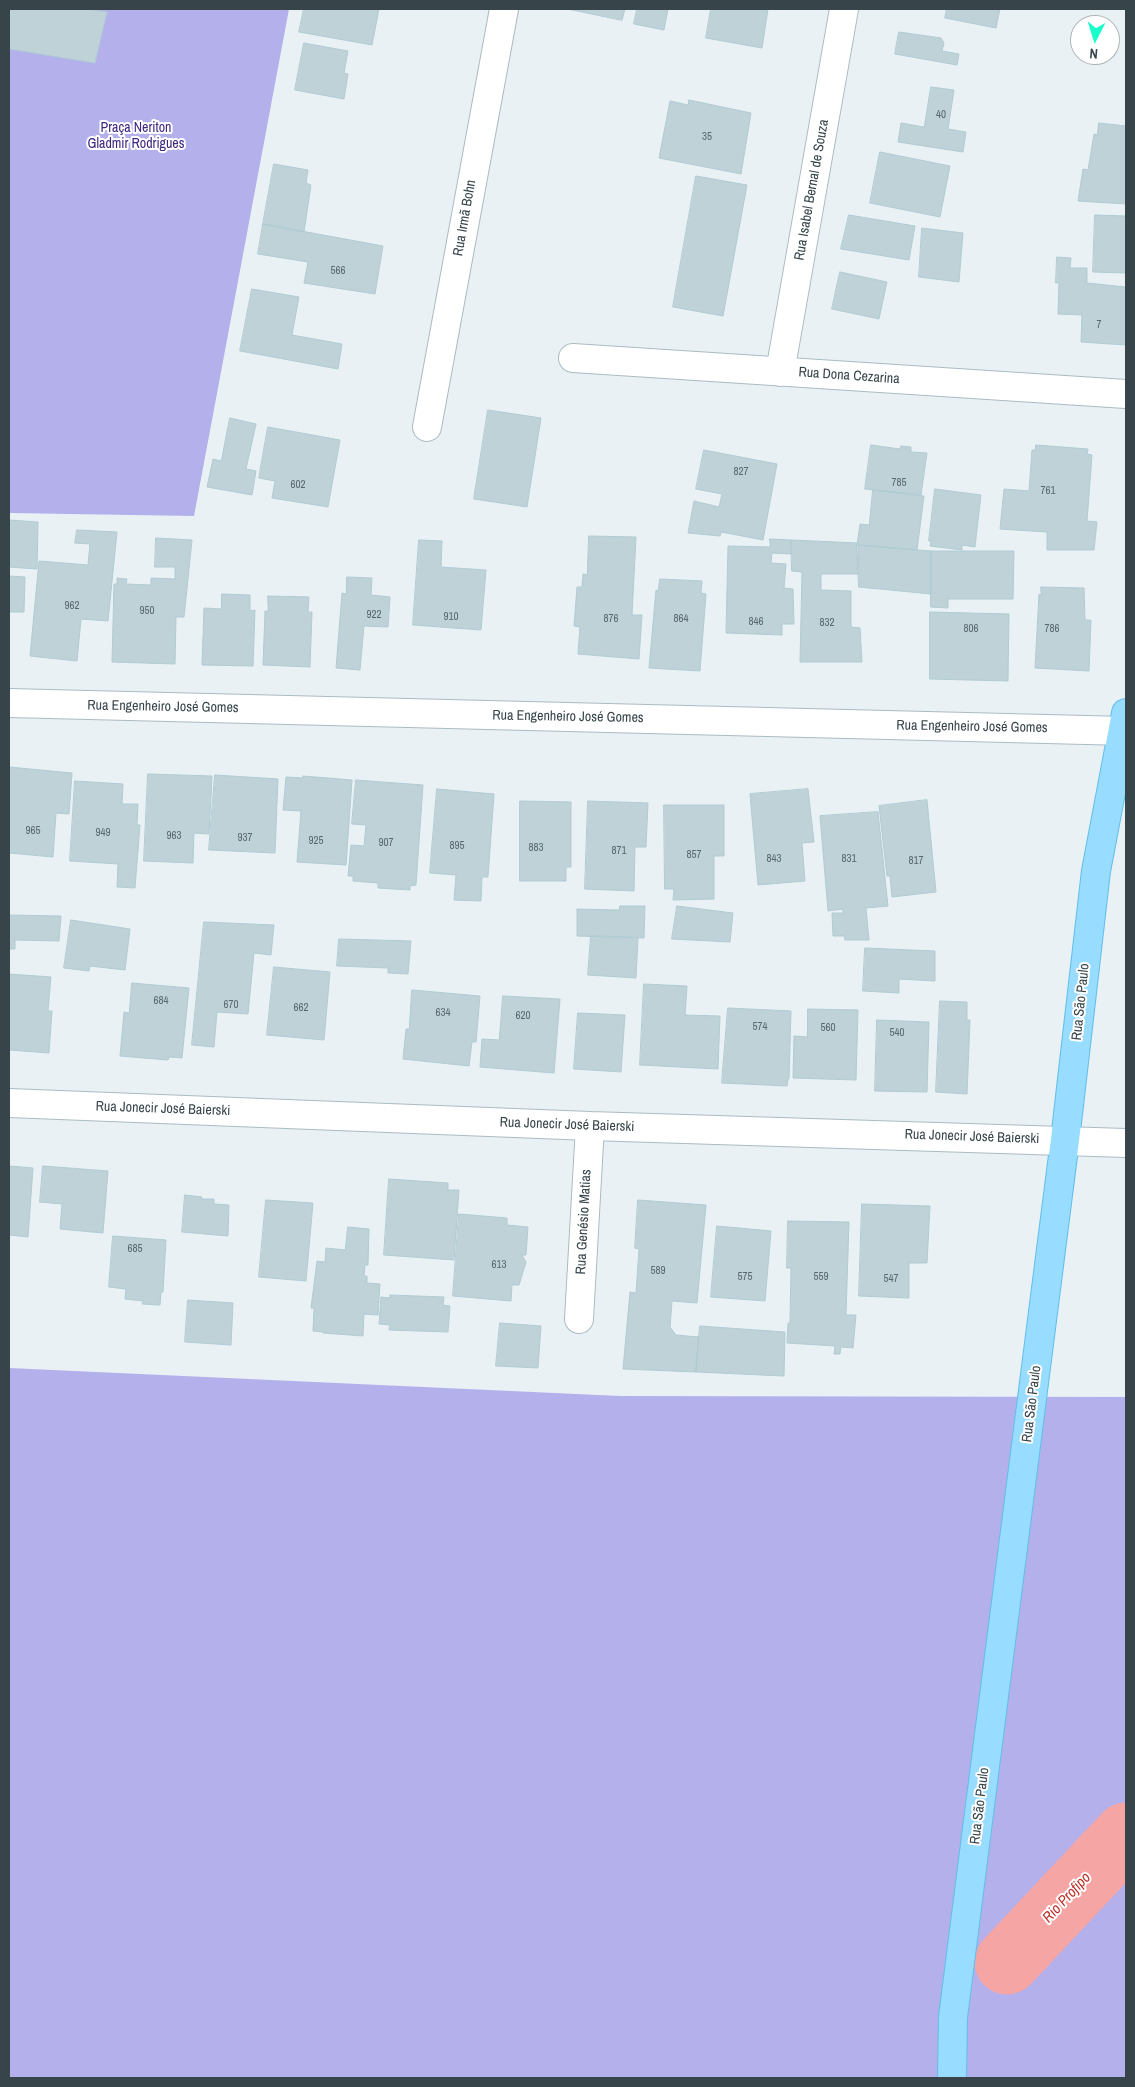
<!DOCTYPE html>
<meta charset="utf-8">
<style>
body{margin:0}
#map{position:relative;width:1135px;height:2087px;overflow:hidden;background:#e9f1f5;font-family:"Archivo Narrow",sans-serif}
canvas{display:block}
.frame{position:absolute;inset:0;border:10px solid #37454a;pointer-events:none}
.north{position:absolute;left:1070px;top:15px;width:50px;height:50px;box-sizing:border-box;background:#fff;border:1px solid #afb5b7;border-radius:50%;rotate:185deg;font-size:14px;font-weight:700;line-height:20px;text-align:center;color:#37454a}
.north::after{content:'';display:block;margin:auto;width:18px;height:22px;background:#16ffcb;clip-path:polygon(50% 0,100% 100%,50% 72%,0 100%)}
</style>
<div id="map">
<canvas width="1135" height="2087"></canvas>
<div class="frame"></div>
<div class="north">N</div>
</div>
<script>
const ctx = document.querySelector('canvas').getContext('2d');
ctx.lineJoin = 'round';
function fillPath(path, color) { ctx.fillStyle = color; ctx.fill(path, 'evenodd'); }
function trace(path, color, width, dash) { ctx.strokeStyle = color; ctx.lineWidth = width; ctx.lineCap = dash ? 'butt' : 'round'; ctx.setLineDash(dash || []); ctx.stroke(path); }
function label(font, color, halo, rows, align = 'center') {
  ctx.font = font + ' "Archivo Narrow",sans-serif'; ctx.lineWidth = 4; ctx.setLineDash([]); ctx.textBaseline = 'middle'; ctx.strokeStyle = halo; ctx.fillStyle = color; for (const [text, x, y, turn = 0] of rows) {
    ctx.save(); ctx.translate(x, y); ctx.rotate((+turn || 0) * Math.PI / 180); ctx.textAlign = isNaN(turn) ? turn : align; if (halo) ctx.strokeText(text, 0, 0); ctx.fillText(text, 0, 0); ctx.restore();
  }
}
fillPath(new Path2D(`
 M9 9H289L194 516 9 513Z
 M9 1368 620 1396 1126 1397V2078H9Z`), '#b4b0ec');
trace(new Path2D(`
 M1007 1962 1126 1835`), '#f5a5a3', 65);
const building = new Path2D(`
 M9 9H87L107 12 95 63 9 49Z
 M304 9H379L372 45 299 32Z
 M568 9H625L622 20Z
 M637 9H668L664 30 634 24Z
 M711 9H768L762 48 706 38Z
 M947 9H1000L996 28 945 18Z
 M899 32 941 38 944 43 942 51 959 54 957 65 895 54Z
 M304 43 348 51 344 73 348 74 344 99 295 90Z
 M931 87 954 90 948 129 966 132 963 152 898 142 901 123 924 127Z
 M689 100 751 113 741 174 659 158 670 101 688 105Z
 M1099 123 1126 126V204L1078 201 1083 169 1088 170 1094 134 1097 135Z
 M880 152 950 166 940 217 870 203Z
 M274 164 308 170 306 183 311 185 304 232 263 224Z
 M696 176 747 185 723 316 673 307Z
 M849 215 915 226 909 260 841 249Z
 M1095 215 1126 216V273L1093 272Z
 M263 224 383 246 375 294 304 283 308 262 258 254Z
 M922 228 963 233 959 282 919 277Z
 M1057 257 1071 258 1070 268H1087V283L1126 287V345L1081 342 1082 315 1058 314 1059 283H1056Z
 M840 272 887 282 879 319 832 309Z
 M252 289 299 297 292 335 342 344 338 369 240 351Z
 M488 410 541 418 527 507 474 499Z
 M230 418 256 424 246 469 256 471 252 495 207 487 213 459 221 461Z
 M268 427 340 440 328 507 272 498 275 481 259 478Z
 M871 445 900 449 901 446 911 447V452L927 453 921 495 865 489Z
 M1036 445 1088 449 1087 454 1092 455 1087 521 1097 522 1094 550H1047V532L1000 529 1004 489 1029 491 1032 450H1035Z
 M704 450 777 464 763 540 721 532 720 536 688 533 694 501 719 507 722 494 696 489Z
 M935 489 981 495 975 547 962 545V550L930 546 931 541H929Z
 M873 490 924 496 917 550 857 545 860 524 869 525Z
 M9 520 38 522 37 569 9 567Z
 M77 530 117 532 108 621 81 619 77 661 30 656 39 561 88 565 90 544 75 543Z
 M589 536 636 537 632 615H642L639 659 578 654 580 627 574 626 577 587H582L583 574 587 575Z
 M156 538 192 540 184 617H176L175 664 112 662 114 584H117V578L127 579 126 584 151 585V578L175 579V567H155Z
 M770 539 791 540 792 554 772 553 771 563 786 564 784 588 793 589 794 624H782V635L726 633 728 546 770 547Z
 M419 540 442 541 441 567 486 570 481 630 413 625Z
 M791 540 858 543 859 574H821V590L851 591V627L860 628 862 662H800L802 572 792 571Z
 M857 545 931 551V594L859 587Z
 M931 551H1014L1013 599H948V608L931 607Z
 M9 576 25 577 24 612H9Z
 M347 577 372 578 371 595 390 597 388 627 364 626 360 670 336 668 342 593 346 594Z
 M660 579 702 581 701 593 706 594 700 671 649 668 656 590 658 591Z
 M1041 587 1084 588 1085 620H1091L1089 671 1035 668 1039 594 1041 595Z
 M222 594 250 595V611L255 610 253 666 202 665 204 608 221 609Z
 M268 596 309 597 308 612H312L310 667 263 665 265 611H268Z
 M930 612 1009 614 1008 681 930 679Z
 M9 767 72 773 69 814 56 813 53 857 9 853Z
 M148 774 212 776 209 834 194 833 193 863 144 861Z
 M215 775 278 779 275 853 209 850Z
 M303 776 352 780 346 865 297 862 301 811 283 810 286 777 303 778Z
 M356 780 423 785 416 885 410 886V890L378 888V883L353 881V876H348L351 845 364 846 366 825 352 824Z
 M75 781 123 784 122 804H138L137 825H140L135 888 117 887 118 864 70 861Z
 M437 789 494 794 488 877H482L481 901 454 900 456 875 430 873Z
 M808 789 814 842 802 843 805 881 758 885 750 794Z
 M927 800 936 892 892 897 890 876H887L879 806Z
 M520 801 571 802V867H566V881H520Z
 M588 801 648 803 646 847H635L634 891 585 889Z
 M664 805H724V856H714V899L673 900 674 889H665Z
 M878 812 888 906 866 908 869 940H845L844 936H833L832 913H843V909L828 911 820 816Z
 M620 906H645L644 938 577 936V909L619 910Z
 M677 906 733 913 730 942 672 939Z
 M9 915 61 916 59 941 15 940V949H9Z
 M71 920 130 929 125 970 90 966 89 971 64 968Z
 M204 922 274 925 271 955 254 953 248 1014 217 1012 214 1047 192 1045Z
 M591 936 638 937 636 978 588 975Z
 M339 939 411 941 408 974 388 973V968L337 966Z
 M865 948 935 951V981L899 979V993L863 991Z
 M274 967 330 972 324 1040 267 1035Z
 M9 974 51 977 48 1011H52L49 1053 9 1050Z
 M132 983 189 988 182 1058 169 1057 168 1060 120 1056 124 1012 129 1013Z
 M644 984 687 986 685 1015 720 1016 718 1069 640 1065Z
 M412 990 480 996 476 1042H472L469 1066 403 1059 406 1029H409Z
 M503 996 560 999 554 1073 480 1067 482 1039 499 1040Z
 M940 1001 967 1002V1020H970L967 1094 936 1092Z
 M728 1008 791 1011 789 1079H788L787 1086 722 1083Z
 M808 1009 858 1010 856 1080 793 1078 794 1036 807 1037Z
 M578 1013 625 1015 621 1072 574 1069Z
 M877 1020 929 1022 927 1092 875 1091Z
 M9 1166 33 1168 28 1237 9 1235Z
 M43 1166 108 1171 103 1233 60 1229 62 1204 40 1202Z
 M389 1179 448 1183V1190H459L454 1260 384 1255Z
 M185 1195 202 1197 201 1199H214V1204L229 1205 228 1236 182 1232Z
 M266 1200 313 1203 306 1281 259 1277Z
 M638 1200 706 1205 697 1303 672 1301 670 1327 676 1335 699 1337 696 1372 623 1369 630 1292 636 1293 639 1249 635 1248Z
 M862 1204 930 1206 927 1263H909V1298L859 1296Z
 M459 1214 507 1218V1225L528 1227 526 1255H522L526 1262 519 1285H512L511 1301 453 1296Z
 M788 1221 849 1222 846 1315H856L853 1348 841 1347 840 1354H834L835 1346 787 1343 788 1323H790L791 1268H787Z
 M717 1226 771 1231 765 1301 711 1297Z
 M348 1227 369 1229 368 1265H365L364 1276H367V1283L380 1284 378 1315 364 1314 363 1336 323 1333V1332L313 1331 314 1308H311L317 1261 325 1262 326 1248 345 1250Z
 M113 1236 166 1240 163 1292H161L160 1305 142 1304 143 1301 125 1299 126 1289 109 1287Z
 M390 1295 444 1297 443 1305 450 1306 448 1332 389 1330 390 1325 379 1324 381 1297 390 1298Z
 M188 1300 233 1303 231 1345 185 1342Z
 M500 1323 541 1326 538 1368 496 1366Z
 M700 1326 785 1332 784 1376 696 1372Z`);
fillPath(building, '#bed2d8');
trace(building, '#b0cbd3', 1);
const street = new Path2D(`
 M573 358 1126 394
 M780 372 844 9
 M427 427 504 9
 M9 703 1126 731
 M9 1103 590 1126 1126 1143
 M579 1319 590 1126`);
const primary = new Path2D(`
 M952 2078 953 2017 1065 1140 1096 871 1126 713`);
trace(street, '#abbbc2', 30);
trace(primary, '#61beeb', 30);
trace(street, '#fff', 28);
trace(primary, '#98dcff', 28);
label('11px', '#59686e', null, [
 ["40",941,115],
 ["35",707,137],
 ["566",338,271],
 ["7",1099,325],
 ["827",741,472],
 ["785",899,483],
 ["602",298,485],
 ["761",1048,491],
 ["962",72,606],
 ["950",147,611],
 ["922",374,615],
 ["910",451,617],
 ["876",611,619],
 ["864",681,619],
 ["846",756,622],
 ["832",827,623],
 ["806",971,629],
 ["786",1052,629],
 ["965",33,831],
 ["949",103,833],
 ["963",174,836],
 ["937",245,838],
 ["925",316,841],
 ["907",386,843],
 ["895",457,846],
 ["883",536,848],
 ["871",619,851],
 ["857",694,855],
 ["843",774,859],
 ["831",849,859],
 ["817",916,861],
 ["684",161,1001],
 ["670",231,1005],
 ["662",301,1008],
 ["634",443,1013],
 ["620",523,1016],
 ["574",760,1027],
 ["560",828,1028],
 ["540",897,1033],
 ["685",135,1249],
 ["613",499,1265],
 ["589",658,1271],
 ["575",745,1277],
 ["559",821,1277],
 ["547",891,1279]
]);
label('14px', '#3c2680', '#fff', [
 ["Praça Neriton",136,128],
 ["Gladmir Rodrigues",136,144]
]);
label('14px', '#37454a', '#fff', [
 ["Rua Isabel Bernal de Souza",812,190,-80],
 ["Rua Irmã Bohn",465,218,-80],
 ["Rua Dona Cezarina",849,376,4],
 ["Rua Engenheiro José Gomes",163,707,1],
 ["Rua Engenheiro José Gomes",568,717,1],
 ["Rua Engenheiro José Gomes",972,727,1],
 ["Rua São Paulo",1081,1002,-84],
 ["Rua Jonecir José Baierski",163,1109,2],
 ["Rua Jonecir José Baierski",567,1125,2],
 ["Rua Jonecir José Baierski",972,1137,2],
 ["Rua Genésio Matias",584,1222,-87],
 ["Rua São Paulo",1032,1404,-83],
 ["Rua São Paulo",980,1806,-83]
]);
label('italic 15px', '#bd2f28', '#fff', [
 ["Rio Profipo",1067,1898,-47]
]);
</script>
